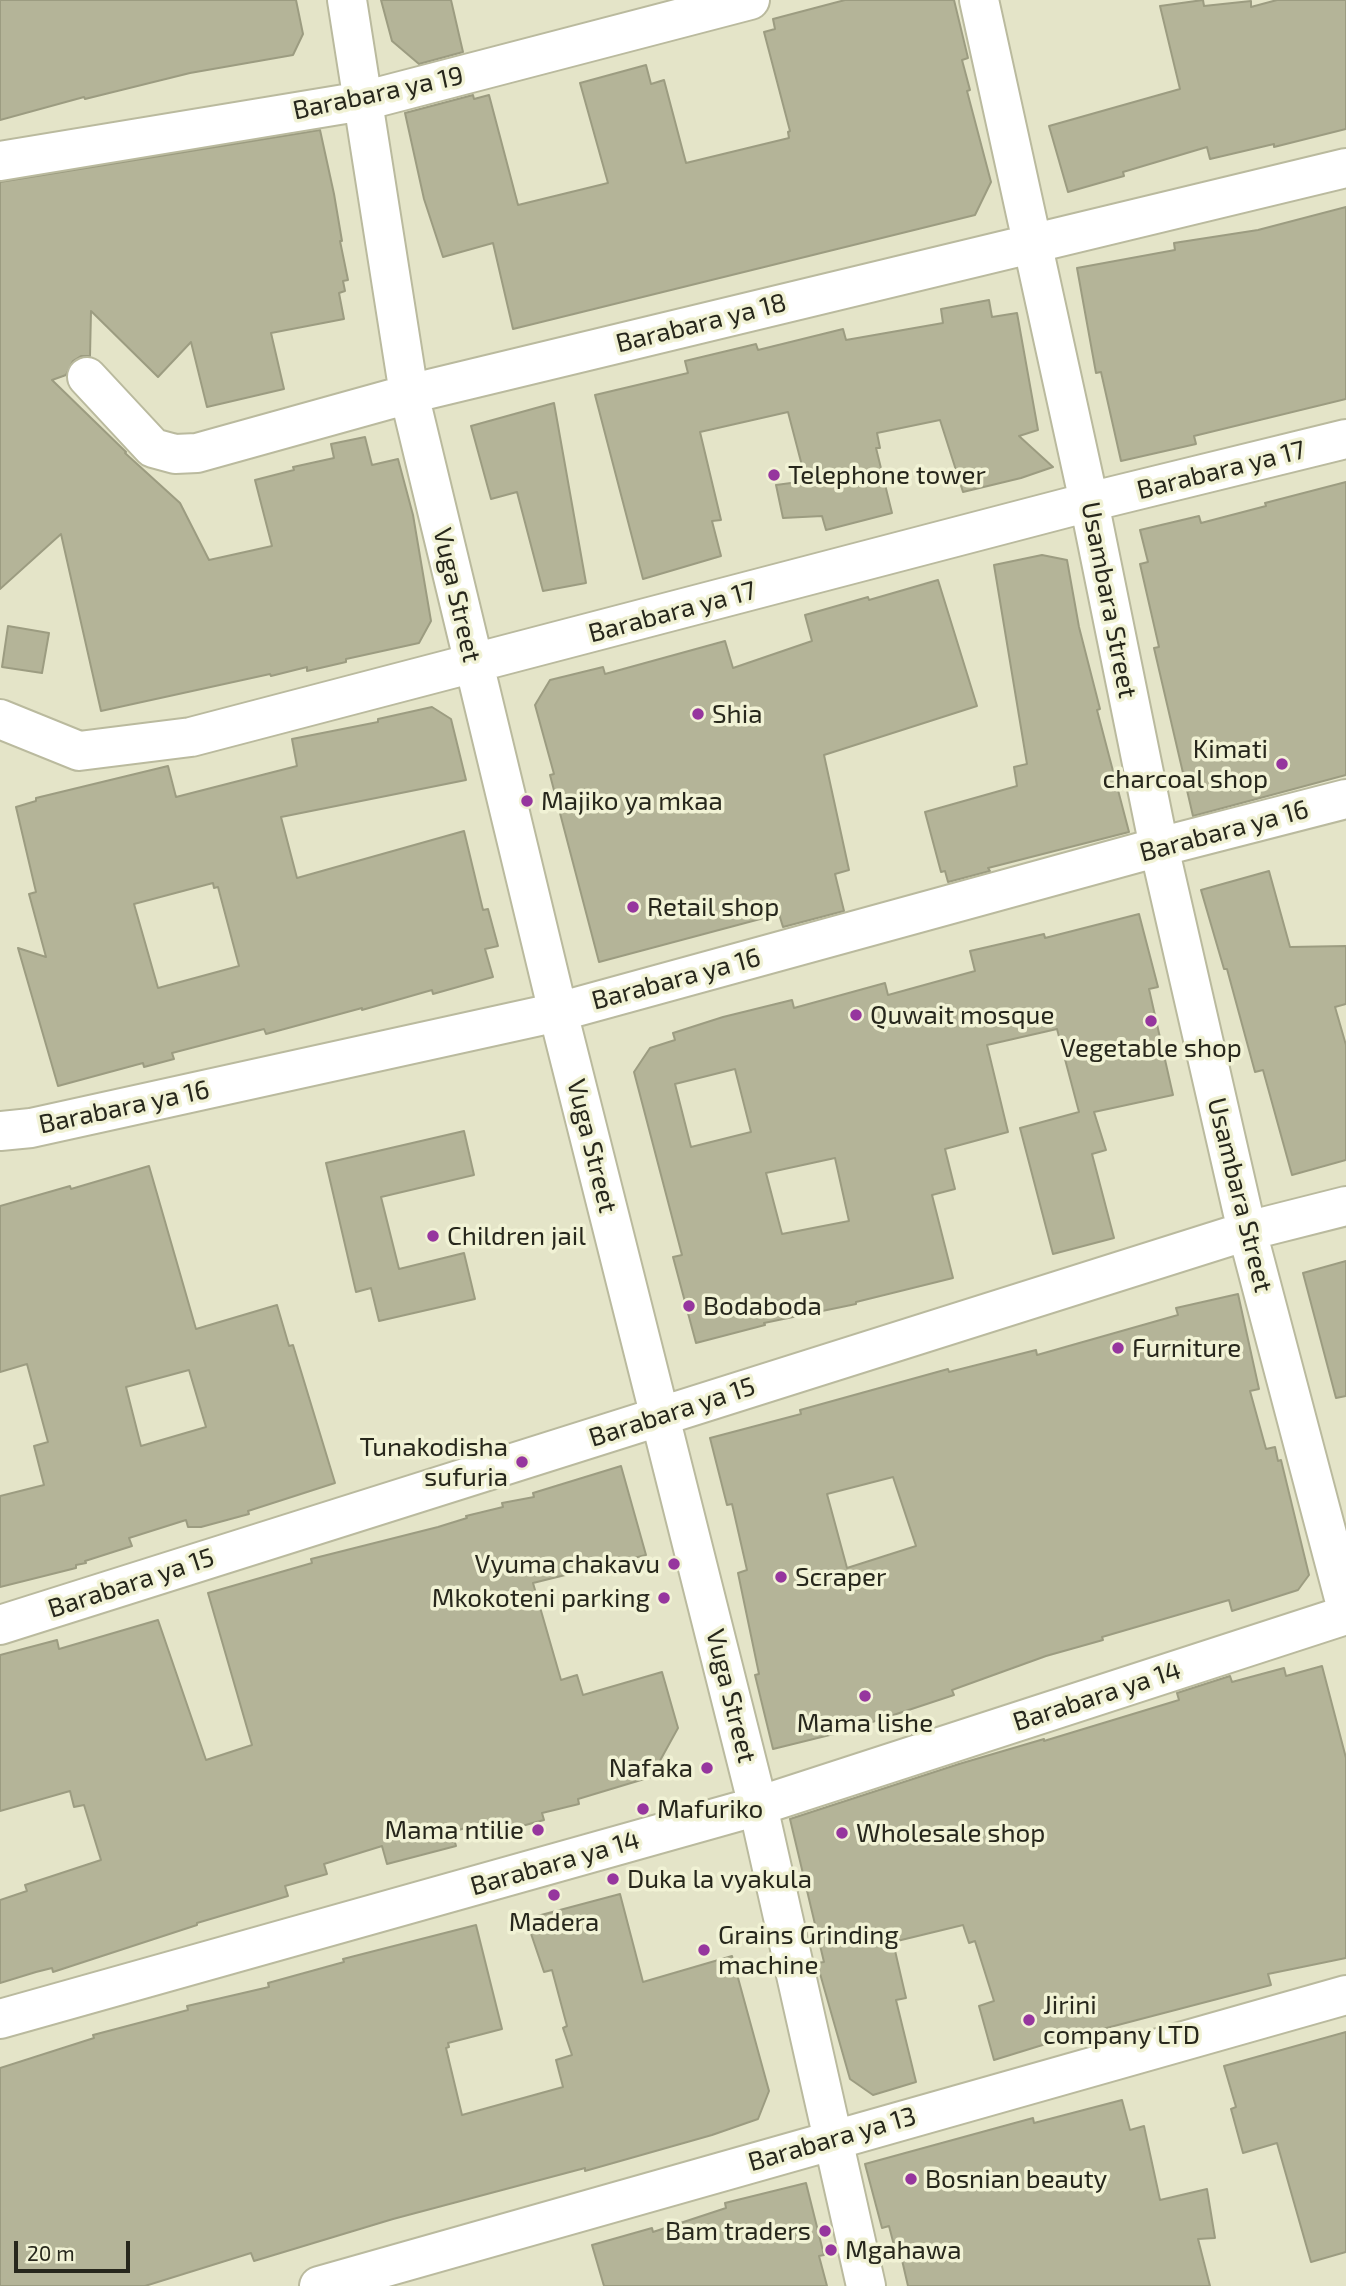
<!DOCTYPE html>
<style>
body{margin:0}
#map{position:relative;width:1346px;height:2286px;overflow:hidden;background:#e4e4c8;font-family:"Exo 2",sans-serif}
canvas{display:block}
.scale{position:absolute;left:14px;top:2241px;width:116px;height:32px;box-sizing:border-box;border:4px solid #27271c;border-top:0;padding-left:9px;font-size:21px;line-height:24px;white-space:nowrap;color:#27271c;-webkit-text-stroke:5px #f1f2d5;paint-order:stroke}
</style>
<div id="map">
<canvas width="1346" height="2286"></canvas>
<div class="scale">20 m</div>
</div>
<script>
const ctx = document.querySelector('canvas').getContext('2d');
ctx.lineJoin = 'round';
function fillPath(path, color) { ctx.fillStyle = color; ctx.fill(path, 'evenodd'); }
function trace(path, color, width, dash) { ctx.strokeStyle = color; ctx.lineWidth = width; ctx.lineCap = dash ? 'butt' : 'round'; ctx.setLineDash(dash || []); ctx.stroke(path); }
function label(font, color, halo, rows, align = 'center') {
  ctx.font = font + ' "Exo 2",sans-serif'; ctx.lineWidth = 7; ctx.setLineDash([]); ctx.textBaseline = 'middle'; ctx.strokeStyle = halo; ctx.fillStyle = color; for (const [text, x, y, turn = 0] of rows) {
    ctx.save(); ctx.translate(x, y); ctx.rotate((+turn || 0) * Math.PI / 180); ctx.textAlign = isNaN(turn) ? turn : align; if (halo) ctx.strokeText(text, 0, 0); ctx.fillText(text, 0, 0); ctx.restore();
  }
}
const building = new Path2D(`
 M0 0H296L303 34 293 55 190 73 85 99 84 97 0 120Z
 M381 0H451L463 52 419 64 392 41Z
 M845 0H954L968 58 962 60 970 90 967 91 991 182 975 215 513 329 493 243 443 257 424 199 405 113 473 95 474 99 489 95 518 205 608 183 580 83 646 65 651 84 664 80 686 163 789 138 788 132 790 131 764 32 775 29 773 19Z
 M1203 0 1204 6 1251 1V7L1277 0H1346V129L1274 147V144L1210 159 1207 147 1123 172 1124 176 1068 192 1049 126 1180 89 1160 6Z
 M320 130 334 194 342 241H340L348 280 343 281 345 291 339 293 344 319 271 333 284 389 207 407 191 342 158 377 91 311 90 356H81L73 361 66 375 52 380 126 452 125 453 180 503 209 560 272 546 255 480 294 470 293 467 334 458 331 444 365 437 372 465 398 459 413 515 431 621 419 643 346 659V662L307 671V667L271 676 270 674 101 711 61 534 0 589V182Z
 M1346 207V399L1194 436 1196 444 1121 461 1101 372 1096 373 1077 268 1175 250 1174 243 1258 230Z
 M989 300 992 317 1017 313 1038 430 1019 436 1053 467 1021 478 963 492 940 420 877 433 880 448H876L892 513 826 530 822 516 783 518 776 485 806 481 788 412 700 432 721 520 712 521 721 556 643 579 595 395 688 373 685 361 756 344 758 350 843 329 846 340 943 323 941 309Z
 M554 403 586 583 543 591 517 492 491 499 471 426Z
 M1346 482V775L1193 816 1154 648 1159 647 1140 564 1148 562 1140 530 1199 516 1201 523 1266 506 1265 503Z
 M1042 555 1067 560 1079 627 1100 709 1097 710 1129 832 988 868 990 871 948 882 945 871 941 872 925 812 1017 786 1014 767 1027 764 994 565Z
 M938 580 977 706 824 755 849 870 835 874 844 911 783 927 779 914 599 962 550 775 554 774 535 705 550 680 603 667 605 674 725 641 733 668 812 641 805 615 868 597 869 600Z
 M8 626 49 633 42 673 2 667Z
 M432 707 451 719 466 780 281 817 297 878 464 831 483 910 488 909 498 946 485 949 493 977 433 994 432 990 362 1010V1008L266 1034 264 1029 172 1053 174 1059 144 1067 143 1063 58 1086 18 948 46 957 29 894 36 892 16 807 36 801V798L168 766 176 797 297 766 292 739 378 722V719ZM213 883 214 888 218 887 239 966 158 988 134 904Z
 M1269 871 1290 947 1346 946V1004L1335 1007 1346 1045V1160L1292 1175 1263 1070 1255 1072 1227 969H1224L1201 890Z
 M1139 914 1158 987 1149 989 1173 1095 1094 1112 1106 1150 1092 1154 1114 1238 1053 1254 1020 1128 1079 1112 1057 1029 987 1045 1008 1132 945 1149 955 1189 932 1195 953 1278 856 1302V1304L764 1323 765 1325 696 1343 673 1257 682 1255 634 1072 650 1048 675 1040 673 1033 723 1017 792 1000 794 1008 885 983 888 995 975 971 970 951 1044 934 1045 938ZM735 1069 751 1132 691 1147 675 1084ZM835 1158 849 1221 782 1234 766 1173Z
 M464 1131 474 1175 381 1197 399 1269 464 1253 475 1299 379 1321 371 1288 356 1292 326 1163Z
 M149 1166 196 1329 277 1305 289 1346 293 1345 335 1483 248 1511 249 1514 201 1527H188L186 1520 129 1538 132 1546 85 1561 86 1563 76 1565V1568L0 1587V1496L44 1485 34 1446 48 1442 27 1364 0 1372V1206L70 1186 71 1189ZM189 1370 206 1427 141 1446 126 1387Z
 M1346 1261V1396L1336 1398 1303 1273Z
 M1238 1294 1259 1389 1250 1391 1266 1449 1275 1447 1278 1461 1281 1460 1309 1575 1298 1590 1232 1611 1229 1600 1102 1637 1103 1640 1046 1656 952 1690 954 1695 842 1732 773 1749 755 1675 759 1674 738 1573 747 1570 732 1504 727 1505 710 1438 801 1414 800 1410 948 1369 949 1372 1036 1350 1037 1355 1178 1315 1176 1308ZM893 1477 916 1546 847 1568 827 1494Z
 M621 1466 646 1555 533 1583 561 1680 577 1675 583 1695 662 1672 678 1728 651 1777 578 1799 579 1804 542 1813 544 1820 496 1833 492 1820 452 1832 456 1846 387 1864 382 1846 324 1864 327 1874 285 1886 288 1896 197 1923V1925L53 1972 52 1968 36 1972 0 1983V1900L27 1891 25 1885 101 1860 84 1805 74 1807 70 1791 0 1811V1655L57 1640 59 1649 158 1620 206 1760 252 1745 208 1593 312 1563 311 1559 438 1527 467 1518 466 1516 503 1507 502 1503 534 1497 533 1493Z
 M1322 1666 1346 1758V1958L1268 1974 1271 1985 1049 2043 994 2060 979 2006 994 2001 975 1941 969 1943 963 1925 893 1942 906 1998 896 2000 916 2082 873 2095 850 2079 817 1963 824 1962 790 1819 959 1764 1044 1739V1741L1179 1700 1177 1693 1230 1676 1232 1682 1284 1668 1286 1676Z
 M620 1894 643 1982 732 1956 769 2091 758 2119 712 2135 585 2171V2168L393 2219 254 2261 251 2253 145 2286H0V2068L94 2038 93 2035 188 2010 187 2006 269 1987 268 1983 344 1962 343 1959 476 1925 502 2029 448 2043 449 2047 446 2048 462 2115 563 2087 556 2060 572 2055 563 2028 567 2026 552 1970 544 1972 526 1919Z
 M1346 2032V2252L1311 2262 1277 2143 1243 2153 1231 2109 1236 2107 1224 2066Z
 M1122 2100 1130 2130 1144 2126 1160 2200 1207 2189 1215 2238 1198 2239 1210 2286H908L902 2260 898 2261 889 2226 882 2228 865 2164 1033 2118 1034 2123Z
 M806 2183 824 2255 819 2256 827 2286H604L592 2245 652 2228 653 2232 726 2208 725 2203Z`);
fillPath(building, '#b4b498');
trace(building, '#9c9c81', 2);
const minor = new Path2D(`
 M347 0 409 394 558 1012 758 1806 866 2286
 M979 0 1089 502 1159 847 1247 1231 1346 1606
 M0 161 363 101 750 0
 M87 377 153 448 175 454 197 453 409 394 1346 168
 M0 719 79 751 191 737 1089 502 1346 439
 M0 1131 31 1128 558 1012 1159 847 1346 799
 M0 1625 1247 1231 1346 1206
 M0 2019 758 1806 1346 1615
 M319 2286 1346 1995`);
trace(minor, '#baba9e', 42);
trace(minor, '#fff', 38);
for (const [x, y, r, color] of [
 [774,475,7,"#96369e"],
 [698,714,7,"#96369e"],
 [1282,764,7,"#96369e"],
 [527,801,7,"#96369e"],
 [633,907,7,"#96369e"],
 [856,1015,7,"#96369e"],
 [1151,1021,7,"#96369e"],
 [433,1236,7,"#96369e"],
 [689,1306,7,"#96369e"],
 [1118,1348,7,"#96369e"],
 [522,1462,7,"#96369e"],
 [674,1564,7,"#96369e"],
 [781,1577,7,"#96369e"],
 [664,1598,7,"#96369e"],
 [865,1696,7,"#96369e"],
 [707,1768,7,"#96369e"],
 [643,1809,7,"#96369e"],
 [538,1830,7,"#96369e"],
 [842,1833,7,"#96369e"],
 [613,1879,7,"#96369e"],
 [554,1895,7,"#96369e"],
 [704,1950,7,"#96369e"],
 [1029,2020,7,"#96369e"],
 [911,2179,7,"#96369e"],
 [825,2231,7,"#96369e"],
 [831,2250,7,"#96369e"]
]) { const dot = new Path2D(); dot.arc(x, y, r, 0, 2 * Math.PI); ctx.fillStyle = color; ctx.fill(dot); trace(dot, '#f1f2d5', 2.5); }
label('26px', '#27271c', '#f1f2d5', [
 ["Barabara ya 19",378,93,-12],
 ["Barabara ya 18",701,323,-14],
 ["Barabara ya 17",1221,470,-14],
 ["Vuga Street",457,595,77],
 ["Usambara Street",1109,600,79],
 ["Barabara ya 17",672,612,-15],
 ["Barabara ya 16",1224,831,-15],
 ["Barabara ya 16",676,979,-15],
 ["Barabara ya 16",124,1107,-12],
 ["Vuga Street",592,1146,76],
 ["Usambara Street",1240,1195,76],
 ["Barabara ya 15",672,1412,-18],
 ["Barabara ya 15",131,1583,-18],
 ["Vuga Street",731,1696,76],
 ["Barabara ya 14",1097,1696,-18],
 ["Barabara ya 14",555,1863,-16],
 ["Barabara ya 13",832,2139,-16]
]);
label('26px', '#27271c', '#f1f2d5', [
 ["Telephone tower",788,475],
 ["Shia",712,714],
 ["Kimati",1268,749,"right"],
 ["charcoal shop",1268,779,"right"],
 ["Majiko ya mkaa",541,801],
 ["Retail shop",647,907],
 ["Quwait mosque",870,1015],
 ["Vegetable shop",1151,1048,"center"],
 ["Children jail",447,1236],
 ["Bodaboda",703,1306],
 ["Furniture",1132,1348],
 ["Tunakodisha",508,1447,"right"],
 ["sufuria",508,1477,"right"],
 ["Vyuma chakavu",660,1564,"right"],
 ["Scraper",795,1577],
 ["Mkokoteni parking",650,1598,"right"],
 ["Mama lishe",865,1723,"center"],
 ["Nafaka",693,1768,"right"],
 ["Mafuriko",657,1809],
 ["Mama ntilie",524,1830,"right"],
 ["Wholesale shop",856,1833],
 ["Duka la vyakula",627,1879],
 ["Madera",554,1922,"center"],
 ["Grains Grinding",718,1935],
 ["machine",718,1965],
 ["Jirini",1043,2005],
 ["company LTD",1043,2035],
 ["Bosnian beauty",925,2179],
 ["Bam traders",811,2231,"right"],
 ["Mgahawa",845,2250]
], 'left');
</script>
